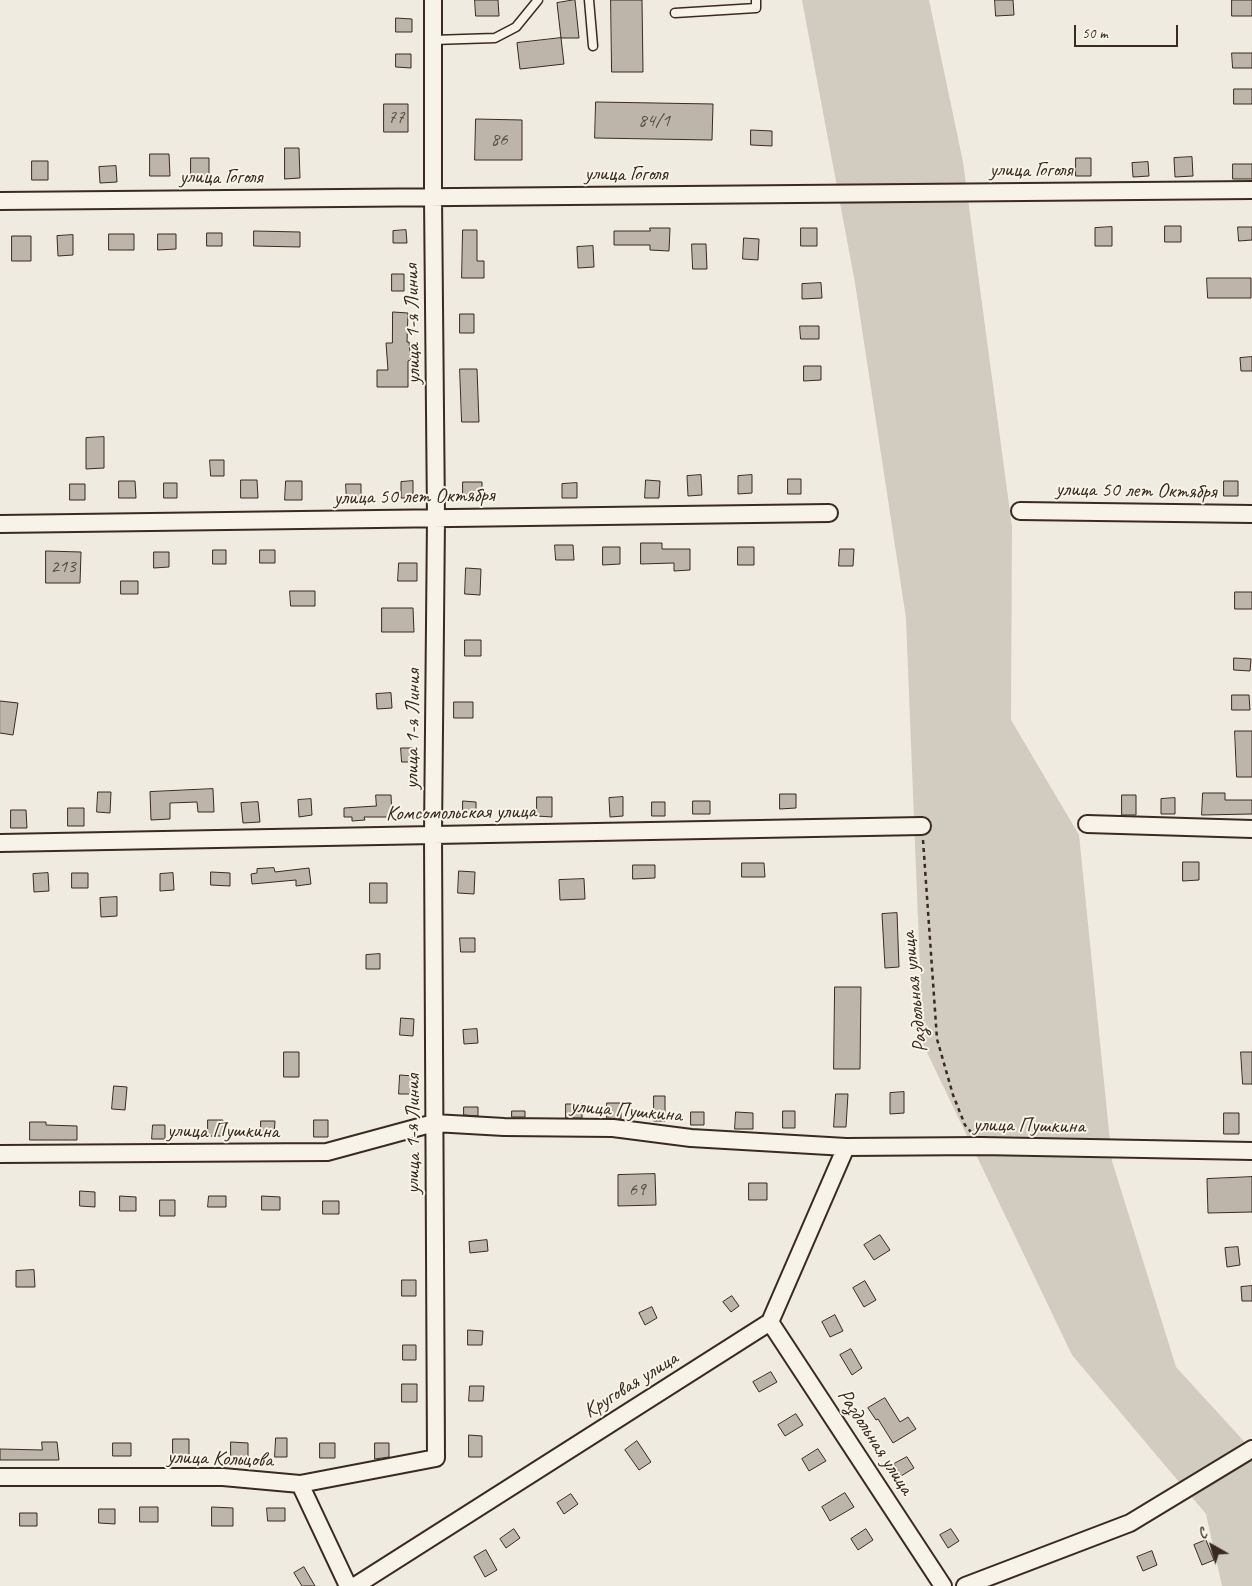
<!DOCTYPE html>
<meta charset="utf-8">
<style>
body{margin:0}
#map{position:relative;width:1252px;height:1586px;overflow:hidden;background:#efebe0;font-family:Caveat,sans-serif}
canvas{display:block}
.north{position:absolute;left:1187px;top:1521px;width:50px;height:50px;-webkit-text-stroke:4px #f7f3e8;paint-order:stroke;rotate:322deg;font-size:14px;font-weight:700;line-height:20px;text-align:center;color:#3b2a1e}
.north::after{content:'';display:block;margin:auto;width:18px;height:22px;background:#3b2a1e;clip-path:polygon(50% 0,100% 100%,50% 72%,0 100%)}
.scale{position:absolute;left:1074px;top:25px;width:104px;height:22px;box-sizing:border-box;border:2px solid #3b2a1e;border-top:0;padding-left:6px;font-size:15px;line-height:18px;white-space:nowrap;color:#3b2a1e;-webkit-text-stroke:4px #f7f3e8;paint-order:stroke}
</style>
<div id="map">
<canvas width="1252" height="1586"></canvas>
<div class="north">С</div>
<div class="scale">50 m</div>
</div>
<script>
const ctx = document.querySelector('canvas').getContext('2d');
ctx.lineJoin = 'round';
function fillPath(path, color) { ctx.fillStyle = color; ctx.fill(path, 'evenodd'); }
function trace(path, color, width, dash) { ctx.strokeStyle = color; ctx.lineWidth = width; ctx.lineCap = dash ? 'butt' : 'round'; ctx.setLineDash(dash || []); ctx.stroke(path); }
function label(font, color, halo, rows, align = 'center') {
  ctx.font = font + ' Caveat,sans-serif'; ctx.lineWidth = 4; ctx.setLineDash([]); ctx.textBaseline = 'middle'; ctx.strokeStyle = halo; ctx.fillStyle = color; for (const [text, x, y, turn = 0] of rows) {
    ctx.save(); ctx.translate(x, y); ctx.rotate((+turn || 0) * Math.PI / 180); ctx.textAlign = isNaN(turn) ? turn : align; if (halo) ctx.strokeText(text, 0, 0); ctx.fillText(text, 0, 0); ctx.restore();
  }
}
fillPath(new Path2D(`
 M802 0H929L963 162 1012 527 1011 720 1079 835 1112 1161 1176 1367 1252 1450V1586H1222L1206 1514 1072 1355 923 1044 906 618 855 283Z`), '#d1cbc0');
const building = new Path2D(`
 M475 0H498L499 16H476Z
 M575 0 579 38H561L557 3Z
 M611 0H642L643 72H612Z
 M995 0H1013L1014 15 996 16Z
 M1232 0H1252V16H1232Z
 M396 18 412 19V32H396Z
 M561 38 564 64 520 69 517 43Z
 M1232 53H1252V68H1233Z
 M396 54H411V68L396 67Z
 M1234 89H1252V104H1234Z
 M596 102 713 104 712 140 595 138Z
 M384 104H408V132H384Z
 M476 119 522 120V160H475Z
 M751 130 772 131V146L751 145Z
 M285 148H299L300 178 285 179Z
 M150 154H169L170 176H150Z
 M1192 157 1193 176 1175 177 1174 158Z
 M191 158H209V179H191Z
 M1076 158H1091V176H1076Z
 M32 161H48V180H32Z
 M1148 162 1149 176 1133 177 1132 163Z
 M1233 164H1252V179H1233Z
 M116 166 117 182 100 183 99 167Z
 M1165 226H1181V242H1165Z
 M1112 227V246H1095V228Z
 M1238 227H1252V240L1239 241Z
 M650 228H670L669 251 650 250V245H614V231H650Z
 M801 228H817V246H801Z
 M406 230 407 243H393V231Z
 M463 230H477V261H484V278H462Z
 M254 231 300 232V247L254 246Z
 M207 233H222V246H207Z
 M109 234H134V250H109Z
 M158 234H176V249L158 250Z
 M73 235V255L58 256 57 236Z
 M12 236H31V261H12Z
 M744 238 759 239 758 260 743 259Z
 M692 244H706L707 269H693Z
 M593 246 594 267 578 268 577 247Z
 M392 274H404V291H392Z
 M1207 278H1251V298H1208Z
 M821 283 822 298 802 299V284Z
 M393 312 408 313 407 342H409L411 360 408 361V387H377V370H388L386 343H392Z
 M460 314H474V333H460Z
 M800 326H819V339H801Z
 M1252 357V371H1241L1240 358Z
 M804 366H821V380L804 381Z
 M460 369H477L479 422H462Z
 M104 437V468L86 469V438Z
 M210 460H224V476H211Z
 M701 475 702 495 688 496 687 476Z
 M752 475V493L738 494V476Z
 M788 479H801V494H788Z
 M241 480H257L258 498H241Z
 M646 480 660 481 659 498H645Z
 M119 481H135L136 498H119Z
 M286 481H302V500H285Z
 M413 481V498H401V482Z
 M1224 481H1238V496H1224Z
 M463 482H482V497H463Z
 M164 483H177V498H164Z
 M577 483V498H562V484Z
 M70 484H85V500H70Z
 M346 484H361V500L347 501Z
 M641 543H662V549H690V570L674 571V563L641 564Z
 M555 545H573L574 560H556Z
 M603 547H620V564L603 565Z
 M738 547H754V565H738Z
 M840 549H854L853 566H839Z
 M213 550H226V564H213Z
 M260 550H275V563H260Z
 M46 551 81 552 80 583H46Z
 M154 552H169V567L154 568Z
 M399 563H417V581H398Z
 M466 568 481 569 480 595 465 594Z
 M121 581H138V594H121Z
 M290 591H315V606H291Z
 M1235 592H1252V609H1235Z
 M382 608H413L414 632H382Z
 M465 640H481V656H465Z
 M1234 658 1251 659 1250 671 1234 670Z
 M391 693 392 708 377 709 376 694Z
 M1232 695H1249L1250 710H1232Z
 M0 701 18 703 13 735 0 733Z
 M454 702H473V718H454Z
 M1235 731H1252V777H1237Z
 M401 748H413L414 762H402Z
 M213 789 214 812H198L197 802 170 803V819L151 820 150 792Z
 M98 792H111L110 813 97 812Z
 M1203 793H1225V800H1252V814L1202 815Z
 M780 794H796V808L780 809Z
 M376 795H391L392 817H364L365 820 352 821V817H344V808L376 806Z
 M1122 795H1136V815H1122Z
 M537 797H552V817L537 816Z
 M623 797V816L610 817 609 798Z
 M1175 798V814H1161V799Z
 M311 799 312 815 299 817 298 800Z
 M463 801 476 802V817H463Z
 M693 801H710V814H693Z
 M258 802 260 822 243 823 241 803Z
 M652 802H665V816H652Z
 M68 808H84V826H68Z
 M11 810H26L27 828H11Z
 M1183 862H1199V880L1183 881Z
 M742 863H764L765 877H742Z
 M633 865H655V878L633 879Z
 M274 868 275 872 309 868 311 884 296 886V880L252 884 251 874 257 873V869Z
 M459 871 475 872 474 894 458 893Z
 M211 872 230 873V886L211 885Z
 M48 873 49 891 34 892 33 874Z
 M72 873H88V888H72Z
 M173 873 174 890 160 891V874Z
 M584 879 585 899 560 900 559 880Z
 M370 883H387V903H370Z
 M117 897V916L101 917 100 898Z
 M897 913 899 967 885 968 882 914Z
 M460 938H475V952H461Z
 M380 954V969H366V955Z
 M835 987H861L860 1069H834Z
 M401 1018 414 1019 413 1036 400 1035Z
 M477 1029 478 1043 464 1044 463 1030Z
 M284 1052H299V1077H284Z
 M1241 1052H1252V1084H1243Z
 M400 1075 413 1076 412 1094H399Z
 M114 1086 127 1087 125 1110 112 1109Z
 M904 1092V1113L890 1114V1093Z
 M836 1094H848L846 1127H834Z
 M654 1096H665V1121H654Z
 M607 1103H621V1119L607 1118Z
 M566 1104H582V1118H566Z
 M464 1107H478V1116L464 1115Z
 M512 1111H525V1117H512Z
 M783 1111H795V1128H783Z
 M691 1112H704V1125H691Z
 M736 1112 753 1113V1129H735Z
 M1224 1113H1239V1134H1224Z
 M208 1120H223V1136H208Z
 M314 1120H328V1137H314Z
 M261 1121H275L274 1136H261Z
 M30 1122H46V1125L77 1126V1140H30Z
 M153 1125H165V1139H152Z
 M655 1174 656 1205 618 1206V1175Z
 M1252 1177V1212L1208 1213 1207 1179Z
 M749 1183H767V1200H749Z
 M80 1191 95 1192V1207L80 1206Z
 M120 1196 136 1197V1211H120Z
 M209 1196H226V1207H208Z
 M262 1196 280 1197V1210H262Z
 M160 1200H175V1216H160Z
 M323 1201H339V1214H323Z
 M880 1235 890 1250 874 1260 864 1245Z
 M487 1240 488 1251 470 1253 469 1242Z
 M1238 1247 1240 1265 1227 1267 1225 1248Z
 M34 1270 35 1287H16V1271Z
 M402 1280H416V1296H402Z
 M865 1281 876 1300 864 1307 853 1288Z
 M1252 1286V1301H1242L1241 1287Z
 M732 1296 739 1306 731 1312 723 1302Z
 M652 1307 657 1318 645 1325 639 1313Z
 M835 1315 843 1331 830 1337 822 1322Z
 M468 1330 483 1331 482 1345H468Z
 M403 1345H416V1360H403Z
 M851 1349 862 1368 852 1375 840 1355Z
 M771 1372 777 1382 759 1392 753 1382Z
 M402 1384H417V1402H402Z
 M470 1386H484L483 1401H469Z
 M885 1398 900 1422 908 1417 916 1429 893 1443 878 1419 876 1420 868 1408Z
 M796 1414 803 1425 785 1436 778 1425Z
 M469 1435 482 1436V1457H469Z
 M276 1438H287V1457H275Z
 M173 1439H189V1458H173Z
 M637 1441 651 1462 639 1470 625 1450Z
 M42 1442H57L59 1460H0V1449L42 1450Z
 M231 1442 248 1443V1459H231Z
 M113 1443H131V1456H113Z
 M320 1443H335V1458H320Z
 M375 1443H389V1457L375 1459Z
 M818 1449 826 1461 809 1471 802 1459Z
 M907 1457 914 1468 901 1476 894 1464Z
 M845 1493 854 1507 830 1521 822 1507Z
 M571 1494 578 1504 564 1514 557 1503Z
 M140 1507H158V1522H140Z
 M212 1507 233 1508V1526H212Z
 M267 1508H285V1521H268Z
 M99 1509H115V1524L99 1523Z
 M20 1513H37V1526H20Z
 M514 1529 520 1538 506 1548 500 1539Z
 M866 1529 873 1540 858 1550 851 1539Z
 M951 1529 959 1541 948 1548 940 1535Z
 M1206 1540 1214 1560 1202 1565 1194 1545Z
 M486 1550 497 1570 485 1577 474 1557Z
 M1152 1551 1157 1565 1143 1571 1137 1557Z
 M304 1567 315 1586H302L294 1573Z`);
fillPath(building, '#bdb5aa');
trace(building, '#3b2a1e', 1);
const lane = new Path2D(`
 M589 0 593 46
 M675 13 756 8V0
 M433 40 495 38 516 27 538 0`);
const street = new Path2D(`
 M0 201 1252 190
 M1020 511 1252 514
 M0 524 829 513
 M1087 824 1252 829
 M0 843 922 826
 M0 1154 327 1152 434 1123 504 1127 613 1128 691 1138 846 1147 981 1146 1252 1151
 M770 1322 943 1586
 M0 1477H223L300 1484 436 1458 433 835 436 518 433 197V0
 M300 1484 348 1586
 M355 1586 770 1322 846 1147
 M965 1586 1130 1523 1252 1449`);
trace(lane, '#3b2a1e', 11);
trace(street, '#3b2a1e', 20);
trace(new Path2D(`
 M923 840 937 1039 953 1095 965 1125 971 1132`), '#3b2a1e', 2.5, [4, 4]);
trace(lane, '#f7f3e8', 8);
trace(street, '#f7f3e8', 16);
label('19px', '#5c4d41', null, [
 ["77",396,118],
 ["84/1",654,121],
 ["86",499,140],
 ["213",63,567],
 ["69",637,1190]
]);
label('21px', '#3b2a1e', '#f7f3e8', [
 ["улица Гоголя",1031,170],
 ["улица Гоголя",626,174],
 ["улица Гоголя",221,177],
 ["улица 1-я Линия",413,324,-91],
 ["улица 50 лет Октября",1136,491,1],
 ["улица 50 лет Октября",414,497,-1],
 ["улица 1-я Линия",413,729,-89],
 ["Комсомольская улица",461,813,-1],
 ["Раздольная улица",915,992,-96],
 ["улица Пушкина",626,1111,5],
 ["улица Пушкина",1029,1126,1],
 ["улица Пушкина",223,1131],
 ["улица 1-я Линия",413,1134,-90],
 ["Круговая улица",631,1385,-32],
 ["Раздольная улица",875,1442,57],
 ["улица Кольцова",220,1459,2]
]);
</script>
